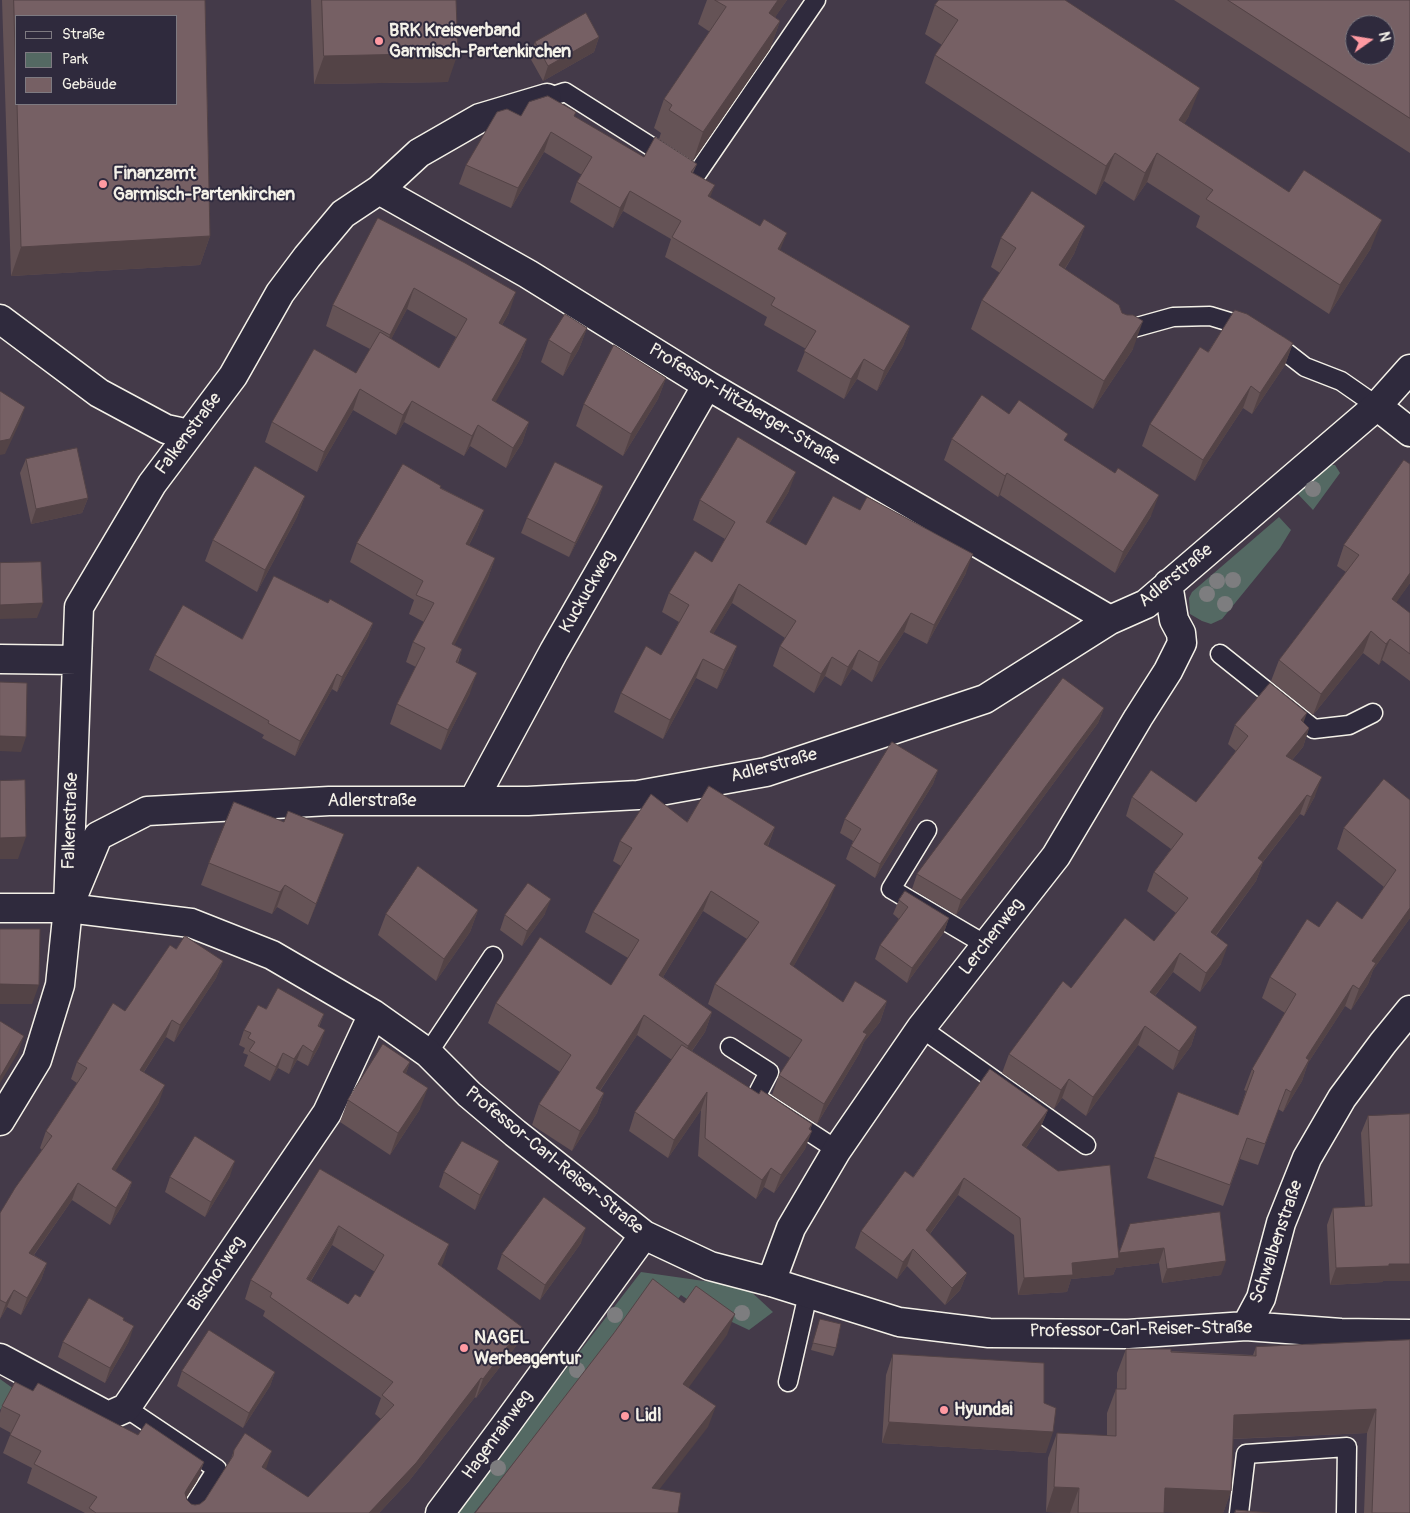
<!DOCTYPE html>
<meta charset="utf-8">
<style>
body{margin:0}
#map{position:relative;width:1410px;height:1513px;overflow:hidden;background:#443a49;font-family:Pangolin,sans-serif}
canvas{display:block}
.legend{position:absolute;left:15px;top:15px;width:162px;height:90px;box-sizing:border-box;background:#2f2a3d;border:1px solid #7e7a81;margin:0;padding:6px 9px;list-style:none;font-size:15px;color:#f4f1e8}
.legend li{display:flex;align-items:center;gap:10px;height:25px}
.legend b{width:25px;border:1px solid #7e7a81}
.north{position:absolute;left:1345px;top:15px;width:50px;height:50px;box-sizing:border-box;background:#2f2a3d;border:1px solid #7e7a81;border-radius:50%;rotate:77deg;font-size:14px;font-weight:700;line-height:20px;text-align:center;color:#f4f1e8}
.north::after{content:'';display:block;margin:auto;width:18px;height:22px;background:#ff9aa2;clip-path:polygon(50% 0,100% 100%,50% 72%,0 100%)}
</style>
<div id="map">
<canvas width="1410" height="1513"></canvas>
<ul class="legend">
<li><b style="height:6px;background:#2f2a3d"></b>Straße</li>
<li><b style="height:14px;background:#546963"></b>Park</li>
<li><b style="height:14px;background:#766064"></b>Gebäude</li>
</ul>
<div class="north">N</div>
</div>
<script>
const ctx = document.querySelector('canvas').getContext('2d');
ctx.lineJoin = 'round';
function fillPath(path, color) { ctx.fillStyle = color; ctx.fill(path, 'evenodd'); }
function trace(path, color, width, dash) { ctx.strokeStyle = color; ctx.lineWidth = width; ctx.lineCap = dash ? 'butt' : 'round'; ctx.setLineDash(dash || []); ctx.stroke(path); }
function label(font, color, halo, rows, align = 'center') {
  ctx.font = font + ' Pangolin,sans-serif'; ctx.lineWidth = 4; ctx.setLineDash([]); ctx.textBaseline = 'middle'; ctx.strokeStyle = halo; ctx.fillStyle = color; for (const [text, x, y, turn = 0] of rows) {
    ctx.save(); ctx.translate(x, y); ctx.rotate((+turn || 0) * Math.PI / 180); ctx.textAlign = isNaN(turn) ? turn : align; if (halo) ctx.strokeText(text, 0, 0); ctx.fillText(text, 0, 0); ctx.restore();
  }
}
fillPath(new Path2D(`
 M1322 465H1335L1340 473 1313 510 1295 491Z
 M1279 517 1291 530 1280 548 1222 619 1211 624 1202 621 1190 614 1189 598 1192 592Z
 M641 1272 746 1287 773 1312 749 1330 696 1305 681 1295 670 1309 646 1296 474 1513H455Z
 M0 1379 14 1389 0 1410Z`), '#546963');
const service = new Path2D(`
 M547 98 565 92 696 175 816 0
 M1119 332 1173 317 1210 316 1243 326 1278 346 1305 367 1341 381 1377 406
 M1220 654 1314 729 1349 725 1373 713
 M927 830 891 889 986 945
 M921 1028 1086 1145
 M730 1047 769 1072 756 1097 837 1150
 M428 1053 493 956
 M788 1382 808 1294
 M126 1408 217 1469 189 1513
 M1239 1513 1246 1454 1347 1447 1346 1513`);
const minor = new Path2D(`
 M379 190 528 274 707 385 1110 620
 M0 319 99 393 166 429 189 434
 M1377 406 1410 432
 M0 659 77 660
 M473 801 554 651 707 385
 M0 908H68L191 923 272 955 373 1014 428 1053 469 1094 515 1133 644 1235 710 1266 771 1282 899 1322 989 1333 1128 1334 1246 1326 1341 1333 1410 1334
 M68 908 98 836 147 811 329 801H528L638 795 766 772 985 699 1110 620 1146 604 1377 406 1410 369
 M0 1121 37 1060 60 985 68 908 79 607 152 484 233 376 280 293 307 257 343 214 379 190 419 153 480 118 547 98
 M771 1282 791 1228 837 1150 921 1028 1056 856 1138 718 1168 671 1182 643 1181 633 1174 620 1168 584
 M1246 1326 1261 1298 1281 1223 1307 1158 1342 1098 1383 1043 1410 1010
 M0 1358 108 1416 126 1408 327 1113 373 1014
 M440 1513 505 1426 644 1235`);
trace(service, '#f4f1e8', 21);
trace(minor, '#f4f1e8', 31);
trace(service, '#2f2a3d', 18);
trace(minor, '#2f2a3d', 28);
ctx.fillStyle = '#7d7d7f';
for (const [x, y] of [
 [1313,489],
 [1233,580],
 [1217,581],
 [1207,594],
 [1225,604],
 [742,1313],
 [615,1315],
 [577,1370],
 [498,1468]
]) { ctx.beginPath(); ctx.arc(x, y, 8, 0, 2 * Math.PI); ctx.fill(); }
fillPath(new Path2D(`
 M2 0H205L210 236 200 265 11 276ZM16 16 176 104H16Z
 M311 0H456L448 82 314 84Z
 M707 0H787L775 17 780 21 770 49 693 161 659 139 661 133 654 128 664 99 710 32 698 24Z
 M1174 0H1410V153Z
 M935 5 1189 116 1184 124 1371 248 1329 314 1196 227 1200 216 1147 182 1134 201 1104 181 1096 195 925 83 935 55 942 45 925 34Z
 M599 37 594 52 543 81 529 56 535 42Z
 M521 116 575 117 644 157 697 164 693 173 710 197 780 250 910 326 903 346 877 391 857 379 844 399 797 371 806 349 764 325 767 317 665 257 671 239 623 211 613 228 570 202 577 182 582 175 544 152 511 208 459 184 466 165Z
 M378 218 509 313 502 325 527 339 520 359 495 402 529 422 522 443 506 468 470 446 464 456 404 422 396 435 353 410 317 472 265 442 272 422 356 373 370 349 326 326 333 305ZM407 309 456 337 439 368 391 339Z
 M1085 226 1074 254 1065 269 1133 349 1093 409 971 329 982 300 1000 273 991 267 1001 238Z
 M587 328 579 349 563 376 541 362 549 340Z
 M1293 343 1285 365 1252 414 1243 408 1195 481 1142 446 1150 424 1208 352Z
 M666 378 658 399 623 456 576 426 584 404Z
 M1009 414 1065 441 1151 516 1115 573 1000 495 998 497 944 460 952 439Z
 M26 459 88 498 82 513 31 524 20 473Z
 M1410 464V583L1396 602 1410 613V681L1382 660 1379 665 1363 653 1313 715 1271 681 1279 660 1346 572 1337 566 1344 545Z
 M603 486 598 501 569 557 521 533 527 518Z
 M441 488 484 510 477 529 469 545 495 558 488 578 454 645 462 649 458 663 470 693 441 750 390 724 397 704 416 667 406 662 413 642 424 622 409 614 414 600 350 562 357 543Z
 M789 491 769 524 806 545 966 573 927 644 904 632 872 682 852 669 841 686 825 676 814 693 773 666 780 646 785 638 732 603 713 634 737 646 730 665 717 689 696 678 663 739 614 712 621 693 661 655 679 622 662 612 669 593 712 562 725 539 693 520 700 500Z
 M305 496 297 517 257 592 205 561 213 540Z
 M328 603 373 623 368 637 337 692 332 689 295 756 262 738 264 735 149 670 155 655 242 639Z
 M1104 708 1098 723 956 915 912 889 917 874Z
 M1303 723 1309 728 1303 747 1292 760 1315 796 1304 816 1300 814 1263 862 1256 881 1216 936 1221 964 1200 992 1173 972 1155 996 1197 1027 1191 1046 1173 1070 1138 1045 1086 1116 1062 1098 1054 1109 1002 1073 1009 1054 1071 988 1154 941 1176 913 1147 891 1154 872 1171 849 1126 816 1132 797 1196 802 1236 751 1228 744 1235 725Z
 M938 770 933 784 875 878 846 859 851 846 853 841 840 833 845 819Z
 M1384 779 1410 918 1373 970 1368 984 1351 1010 1345 1006 1308 1063 1302 1081 1283 1112 1278 1109 1258 1165 1240 1159 1223 1206 1147 1178 1178 1092 1238 1115 1246 1091 1244 1090 1252 1069 1285 1013 1262 998 1270 977 1319 927 1362 919 1384 887 1337 849 1344 828Z
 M687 822 775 827 768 846 828 905 793 967 843 1002 887 1001 880 1022 864 1042 859 1054 817 1124 772 1095 779 1075 790 1058 708 1004 715 984 747 939 703 911 663 977 712 1012 705 1032 692 1051 759 1094 812 1124 805 1149 774 1193 764 1187 756 1199 698 1156 701 1110 668 1158 629 1131 635 1112 672 1060 637 1035 600 1091 604 1093 597 1113 572 1151 532 1125 539 1104 560 1072 488 1023 496 1003 611 985 628 958 585 932 593 912 621 866 613 861 620 841Z
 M344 834 308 925 277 907 272 914 201 885 209 863Z
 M899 900 949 918 944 932 907 983 875 959 880 945 899 919 893 914Z
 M478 910 470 932 436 981 378 935 386 914Z
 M545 914 522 946 500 930 505 915Z
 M176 949 223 961 216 978 174 1042 166 1037 144 1072 159 1102 115 1171 132 1182 126 1199 110 1225 72 1200 34 1255 47 1263 41 1280 21 1315 7 1307 0 1319V1213L42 1150 40 1148 46 1131 77 1083 71 1079 77 1062 125 1011Z
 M266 1009 324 1014 319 1027 320 1045 308 1066 297 1060 289 1074 278 1068 270 1081 244 1066 248 1055 243 1053 245 1048 239 1045 244 1030Z
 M410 1062 406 1073 420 1109 390 1155 340 1122 348 1100Z
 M1048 1110 1041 1126 1026 1148 1119 1253 1130 1224 1221 1275 1162 1283 1159 1263 1116 1268 1113 1275 1071 1279 1067 1292 1018 1295 1014 1235 958 1195 930 1234 967 1273 960 1290 945 1305 907 1266 897 1279 855 1248 861 1231Z
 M1368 1116 1383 1281V1282L1330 1285 1327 1225 1333 1208 1365 1207 1361 1133Z
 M499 1161 493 1176 475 1210 439 1187 444 1172Z
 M320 1169 449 1244 441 1266 522 1327 516 1346 476 1398 475 1397 409 1481 379 1513H85L27 1483 32 1468 3 1453 11 1433 0 1427V1413L2 1406 33 1391 204 1462 197 1481 186 1498 187 1500 191 1504 195 1505 200 1504 205 1500 231 1459 234 1450 308 1497 381 1419 375 1414 381 1398 263 1316 265 1311 245 1299 251 1280ZM332 1245 375 1272 360 1297 348 1304 311 1281Z
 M230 1176 205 1217 165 1192 170 1177Z
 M581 1243 540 1300 497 1269 502 1254Z
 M820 1319 836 1348 833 1356 811 1350Z
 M123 1320 129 1341 105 1383 58 1357 63 1342Z
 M1410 1340V1513H1364L1367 1433 1233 1439 1231 1491 1223 1513 1164 1512V1513H1070L1046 1512 1048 1458 1057 1433 1107 1436V1413L1116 1389H1117V1373L1126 1349 1253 1355 1256 1347Z
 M893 1354 1044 1403 1046 1453 882 1443 886 1375Z
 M182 1371 275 1372 270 1386 243 1428 177 1386Z`), '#655356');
fillPath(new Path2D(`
 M778 0H787L758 42 769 13Z
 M780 21 770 49 693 161 703 132Z
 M599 37 594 52 543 81 548 66Z
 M458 53 448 82 314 84 324 56Z
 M1200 88 1189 116 1169 149 1179 120Z
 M551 132 544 152 511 208 518 188Z
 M1115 153 1104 181 1096 195 1106 166Z
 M1157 153 1147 182 1134 201 1145 173Z
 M715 185 707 205 708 196Z
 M630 191 623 211 613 228 620 208Z
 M1382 220 1371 248 1329 314 1340 285Z
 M1085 226 1074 254 1049 293 1059 265Z
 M787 233 779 253 778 249Z
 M210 236 200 265 11 276 21 247Z
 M414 288 407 309 383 355 390 335Z
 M516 292 509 313 491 343 499 323Z
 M1143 321 1133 349 1093 409 1104 381Z
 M910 326 903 346 877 391 884 371Z
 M587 328 579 349 563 376 571 354Z
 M527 339 520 359 485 421 492 400Z
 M1293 343 1285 365 1252 414 1260 393Z
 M864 359 857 379 844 399 851 379Z
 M666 378 658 399 623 456 631 434Z
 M1251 386 1243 408 1195 481 1203 460Z
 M360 389 353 410 317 472 324 452Z
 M412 401 404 422 396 435 403 415Z
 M25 407 20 422 5 454 0 455V441Z
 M529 422 522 443 506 468 513 448Z
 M478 425 470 446 464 456 472 436Z
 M796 472 789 491 759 541 766 522Z
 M1007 473 1000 495 998 497 1005 476Z
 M603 486 598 501 569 557 575 543Z
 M1159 495 1151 516 1115 573 1123 552Z
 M305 496 297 517 257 592 265 570Z
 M88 498 82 513 31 524 36 509Z
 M484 510 477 529 459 564 466 544Z
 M973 554 966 573 927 644 934 625Z
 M495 558 488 578 445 664 452 644Z
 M1410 573V583L1384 620 1392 599Z
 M739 584 732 603 703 651 710 632Z
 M43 603 37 618 0 619V605Z
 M911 613 904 632 872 682 879 662Z
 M373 623 368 637 337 692 342 677Z
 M1371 631 1363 653 1313 715 1321 694Z
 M1390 639 1382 660 1379 665 1386 644Z
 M737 646 730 665 717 689 724 670Z
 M462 649 455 669 456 662Z
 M859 650 852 669 841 686 848 667Z
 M832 657 825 676 814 693 821 674Z
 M703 659 696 678 663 739 670 720Z
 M477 673 470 693 441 750 448 730Z
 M337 674 332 689 295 756 300 741Z
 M1104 708 1098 723 956 915 961 900Z
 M1307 713 1300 732 1301 720Z
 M1309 728 1303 747 1279 775 1286 756Z
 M0 736 26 737 21 752 0 751Z
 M938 770 933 784 875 878 880 864Z
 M1322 777 1315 796 1304 816 1311 797Z
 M1307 795 1300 814 1251 877 1258 858Z
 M775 827 767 847 764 844Z
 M344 834 336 855 308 925 316 904Z
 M26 837 18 859H0V838Z
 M1263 862 1256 881 1204 951 1211 932Z
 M285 885 277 907 272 914 280 892Z
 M836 885 828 905 783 985 790 964Z
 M711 891 703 911 652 995 659 975Z
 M551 899 545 914 522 946 527 931Z
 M1410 908V918L1373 970 1368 984 1351 1010 1359 989 1372 961Z
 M478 910 470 932 436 981 444 959Z
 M949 918 944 932 907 983 912 968Z
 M1228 945 1221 964 1200 992 1206 973Z
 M1180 953 1173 972 1143 1011 1150 992Z
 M223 961 216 978 174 1042 180 1025Z
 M0 984 39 985 32 1004H0Z
 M1353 985 1345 1006 1308 1063 1302 1081 1283 1112 1291 1092 1306 1058Z
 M887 1001 880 1022 864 1042 859 1054 817 1124 824 1104 863 1032Z
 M712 1012 705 1032 681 1066 688 1046Z
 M644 1015 637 1035 588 1108 596 1088Z
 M172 1020 166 1037 134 1087 140 1070Z
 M1145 1026 1138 1045 1086 1116 1093 1097Z
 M1197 1027 1191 1046 1173 1070 1179 1051Z
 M325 1030 320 1045 308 1066 313 1052Z
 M24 1036 18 1053 0 1083V1077Z
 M303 1045 297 1060 289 1074 294 1059Z
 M283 1053 278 1068 270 1081 276 1067Z
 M410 1062 402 1084 403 1072Z
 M1069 1079 1062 1098 1054 1109 1061 1090Z
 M165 1085 159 1102 106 1186 112 1169Z
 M428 1088 420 1109 390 1155 398 1133Z
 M707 1092 701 1110 668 1158 674 1140Z
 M604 1093 597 1113 572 1151 580 1131Z
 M1048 1110 1041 1126 1016 1162 1022 1145Z
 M812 1124 808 1137 812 1131 805 1149 774 1193 781 1175Z
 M235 1161 230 1176 205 1217 211 1202Z
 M499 1161 493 1176 475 1210 480 1195Z
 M771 1168 764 1187 756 1199 762 1180Z
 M964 1178 958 1195 920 1247 926 1230Z
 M132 1182 126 1199 110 1225 116 1208Z
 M78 1183 72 1200 23 1270 29 1253Z
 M339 1226 332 1245 301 1297 307 1279Z
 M586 1228 581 1243 540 1300 545 1285Z
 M449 1244 443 1263 432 1282 438 1264Z
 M1164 1248 1159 1263 1116 1268 1113 1275 1071 1279 1067 1292 1018 1295 1024 1278 1072 1263 1119 1253Z
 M913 1249 907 1266 897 1279 903 1262Z
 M1226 1261 1221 1275 1162 1283 1167 1269Z
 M47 1263 41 1280 21 1315 27 1298Z
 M1389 1264H1410V1281H1383V1282L1330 1285 1336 1268Z
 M967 1273 960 1290 945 1305 952 1288Z
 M14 1290 7 1307 0 1319 6 1303Z
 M735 1314 727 1335 676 1405 683 1384Z
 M134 1326 129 1341 105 1383 110 1368Z
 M522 1327 516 1346 476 1398 483 1379Z
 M275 1372 270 1386 243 1428 249 1413Z
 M481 1378 475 1397 409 1481 379 1513H369Z
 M716 1406 708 1427 644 1509 652 1488Z
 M1376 1409 1367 1433 1225 1439 1234 1415Z
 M889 1422 1053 1432 1046 1453 882 1443Z
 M272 1451 266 1469 262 1467Z
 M204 1462 197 1481 180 1507 187 1489Z
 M1054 1487 1079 1488 1070 1513 1046 1512Z
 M1165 1488 1231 1491 1223 1513H1181L1156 1512Z`), '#534346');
const building = new Path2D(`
 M14 0H205L210 236 21 247 17 104H176V16H16V86Z
 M322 0H456L458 53 324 56Z
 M715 0H778L769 13 780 21 703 132 669 110 672 105 664 99 726 7Z
 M939 0H1065L1200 88 1179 120 1289 192 1304 170 1382 220 1340 285 1206 199 1213 190 1157 153 1145 173 1115 153 1106 166 935 55 958 20 935 5Z
 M1228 0H1410V118ZM1355 25H1385V55H1355Z
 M586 13 599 37 548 66 535 42Z
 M548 96 576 112 574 116 644 157 655 137 697 164 691 172 715 185 708 196 760 226 764 219 787 233 778 249 910 326 884 371 864 359 851 379 804 351 816 331 771 305 775 298 672 237 681 221 630 191 620 208 577 182 592 157 551 132 518 188 466 165 497 112 507 109 521 116 529 102Z
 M1032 191 1085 226 1059 265 1119 305 1122 313 1127 315H1133L1143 321 1104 381 982 300 1016 248 1001 238Z
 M378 218 465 263 516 292 499 323 527 339 492 400 529 422 513 448 478 425 472 436 412 401 403 415 360 389 324 452 272 422 314 349 356 373 380 332 439 368 467 319 414 288 390 335 333 305Z
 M1235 310 1247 314 1293 343 1260 393 1251 386 1203 460 1150 424 1200 347 1208 352Z
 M565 314 587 328 571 354 549 340Z
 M614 345 666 378 631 434 584 404Z
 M0 391 25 407 10 439 0 441Z
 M982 395 1009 414 1019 400 1068 434 1064 440 1115 473 1118 468 1159 495 1123 552 1007 473 1005 476 952 439Z
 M738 437 796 472 766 522 806 545 833 496 860 510 867 497 973 554 934 625 911 613 879 662 859 650 848 667 832 657 821 674 780 646 796 621 739 584 710 632 737 646 724 670 703 659 670 720 621 693 646 646 661 655 689 605 669 593 695 551 712 562 735 522 700 500Z
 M77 448 88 498 36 509 26 459Z
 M1404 460 1410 464V573L1392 599 1410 613V654L1390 639 1386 644 1371 631 1321 694 1279 660 1359 555 1344 545Z
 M555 462 603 486 575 543 527 518Z
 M403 464 441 486 440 488 484 510 466 544 495 558 452 644 462 649 456 662 477 673 448 730 397 704 425 648 413 642 434 603 416 595 423 581 357 543Z
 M255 466 305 496 265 570 213 540Z
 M41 562 43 603 0 605V563Z
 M274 576 328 603 330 599 373 623 342 677 337 674 300 741 268 723 269 721 155 655 183 605 242 639Z
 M1063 678 1104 708 961 900 917 874Z
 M0 682 27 683 26 737 0 736Z
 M1270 683 1307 713 1301 720 1309 728 1286 756 1322 777 1311 797 1307 795 1258 858 1263 862 1211 932 1228 945 1206 973 1180 953 1150 992 1197 1027 1179 1051 1145 1026 1093 1097 1069 1079 1061 1090 1009 1054 1063 981 1071 988 1125 918 1154 941 1188 898 1154 872 1183 834 1132 797 1151 770 1196 802 1248 736 1235 725Z
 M892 742 938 770 880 864 851 846 861 829 845 819Z
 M1384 779 1410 800V908L1372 961 1376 963 1359 989 1353 985 1306 1058 1309 1060 1291 1092 1286 1089 1265 1144 1247 1138 1230 1185 1154 1157 1178 1092 1238 1115 1254 1071 1252 1069 1296 994 1270 977 1307 919 1319 927 1337 901 1362 919 1396 870 1344 828Z
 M25 780 26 837 0 838V781Z
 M709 786 775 827 764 844 836 885 790 964 843 1002 855 981 887 1001 863 1032 867 1034 824 1104 779 1075 802 1040 715 984 759 922 711 891 659 975 712 1012 688 1046 644 1015 596 1088 604 1093 580 1131 539 1104 571 1055 496 1003 540 937 611 985 639 940 593 912 632 848 620 841 651 794 687 822Z
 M234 802 284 822 288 811 344 834 316 904 285 885 280 892 209 863Z
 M418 866 478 910 444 959 386 914Z
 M528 883 551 899 527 931 505 915Z
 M905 891 949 918 912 968 880 945 908 907 899 900Z
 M0 929H40L39 985 0 984Z
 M185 936 223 961 180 1025 172 1020 140 1070 165 1085 112 1169 132 1182 116 1208 78 1183 29 1253 47 1263 27 1298 14 1290 6 1303 0 1300V1213L15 1188 52 1136 46 1131 87 1068 77 1062 113 1003 125 1011 170 945 176 949Z
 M278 988 324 1014 318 1026 325 1030 313 1052 303 1045 294 1059 283 1053 276 1067 249 1051 255 1042 248 1038 251 1033 244 1030 258 1005 266 1009Z
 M0 1021 24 1036 0 1077Z
 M383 1044 410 1062 403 1072 428 1088 398 1133 348 1100Z
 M682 1045 759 1094 761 1090 812 1124 809 1129 812 1131 781 1175 771 1168 762 1180 705 1138 707 1092 674 1140 635 1112Z
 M990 1069 1048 1110 1022 1145 1058 1171 1110 1165 1119 1258 1072 1263 1073 1275 1024 1278 1020 1218 964 1178 926 1230 967 1273 952 1288 913 1249 903 1262 861 1231 905 1171 913 1177Z
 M1410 1114V1264H1389V1266L1336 1268 1333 1208 1372 1206 1368 1116Z
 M195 1136 235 1161 211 1202 170 1177Z
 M462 1141 499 1161 480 1195 444 1172Z
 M320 1169 449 1244 438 1264 522 1327 483 1379 481 1378 416 1463 369 1513H96L89 1508 97 1497 34 1464 41 1451 10 1435 20 1415 2 1406 15 1382 33 1391 38 1383 138 1435 146 1423 204 1462 187 1489 185 1493 187 1500 191 1504 195 1505 200 1504 205 1500 233 1456 234 1450 245 1433 272 1451 262 1467 308 1497 394 1405 382 1395 393 1382 270 1297 272 1293 251 1280ZM339 1226 384 1255 360 1297 355 1294 348 1304 307 1279Z
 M544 1197 586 1228 545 1285 502 1254Z
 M1220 1212 1226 1261 1167 1269 1164 1248 1119 1253 1130 1224Z
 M653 1279 684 1303 696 1286 735 1314 683 1384 716 1406 652 1488 681 1493 678 1513H475L614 1333Z
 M89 1298 124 1318 123 1320 134 1326 110 1368 63 1342Z
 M820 1319 841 1324 836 1348 813 1343Z
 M209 1330 275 1372 249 1413 182 1371Z
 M1410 1340V1513H1372L1376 1409 1234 1415 1231 1491 1165 1488 1164 1513H1078L1079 1488 1054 1487 1057 1433 1116 1436V1389H1126V1349H1171V1352L1256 1356V1347Z
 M893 1354 1044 1363V1403L1056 1408 1053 1432 889 1422Z
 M1236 1510 1270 1513H1235Z`);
fillPath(building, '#766064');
trace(building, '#534346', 1);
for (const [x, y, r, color] of [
 [379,41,5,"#ff9aa2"],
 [103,184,5,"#ff9aa2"],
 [464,1348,5,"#ff9aa2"],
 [944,1410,5,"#ff9aa2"],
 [625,1416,5,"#ff9aa2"]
]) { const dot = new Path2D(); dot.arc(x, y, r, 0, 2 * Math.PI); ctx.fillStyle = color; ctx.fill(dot); trace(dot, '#2f2a3d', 2); }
label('bold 18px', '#f4f1e8', '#2f2a3d', [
 ["BRK Kreisverband",389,31],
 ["Garmisch-Partenkirchen",389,52],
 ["Finanzamt",113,174],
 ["Garmisch-Partenkirchen",113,195],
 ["NAGEL",474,1338],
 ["Werbeagentur",474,1359],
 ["Hyundai",954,1410],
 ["Lidl",635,1416]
], 'left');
label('18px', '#f4f1e8', '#2f2a3d', [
 ["Professor-Hitzberger-Straße",744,405,31],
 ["Falkenstraße",189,434,-53],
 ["Adlerstraße",1176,576,-39],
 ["Kuckuckweg",588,592,-60],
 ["Adlerstraße",774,766,-15],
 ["Adlerstraße",372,801],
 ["Falkenstraße",71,821,-88],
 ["Lerchenweg",992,937,-52],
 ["Professor-Carl-Reiser-Straße",554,1161,39],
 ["Schwalbenstraße",1277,1242,-71],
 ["Bischofweg",217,1274,-56],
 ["Professor-Carl-Reiser-Straße",1141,1330,-1],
 ["Hagenrainweg",498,1435,-54]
]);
</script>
